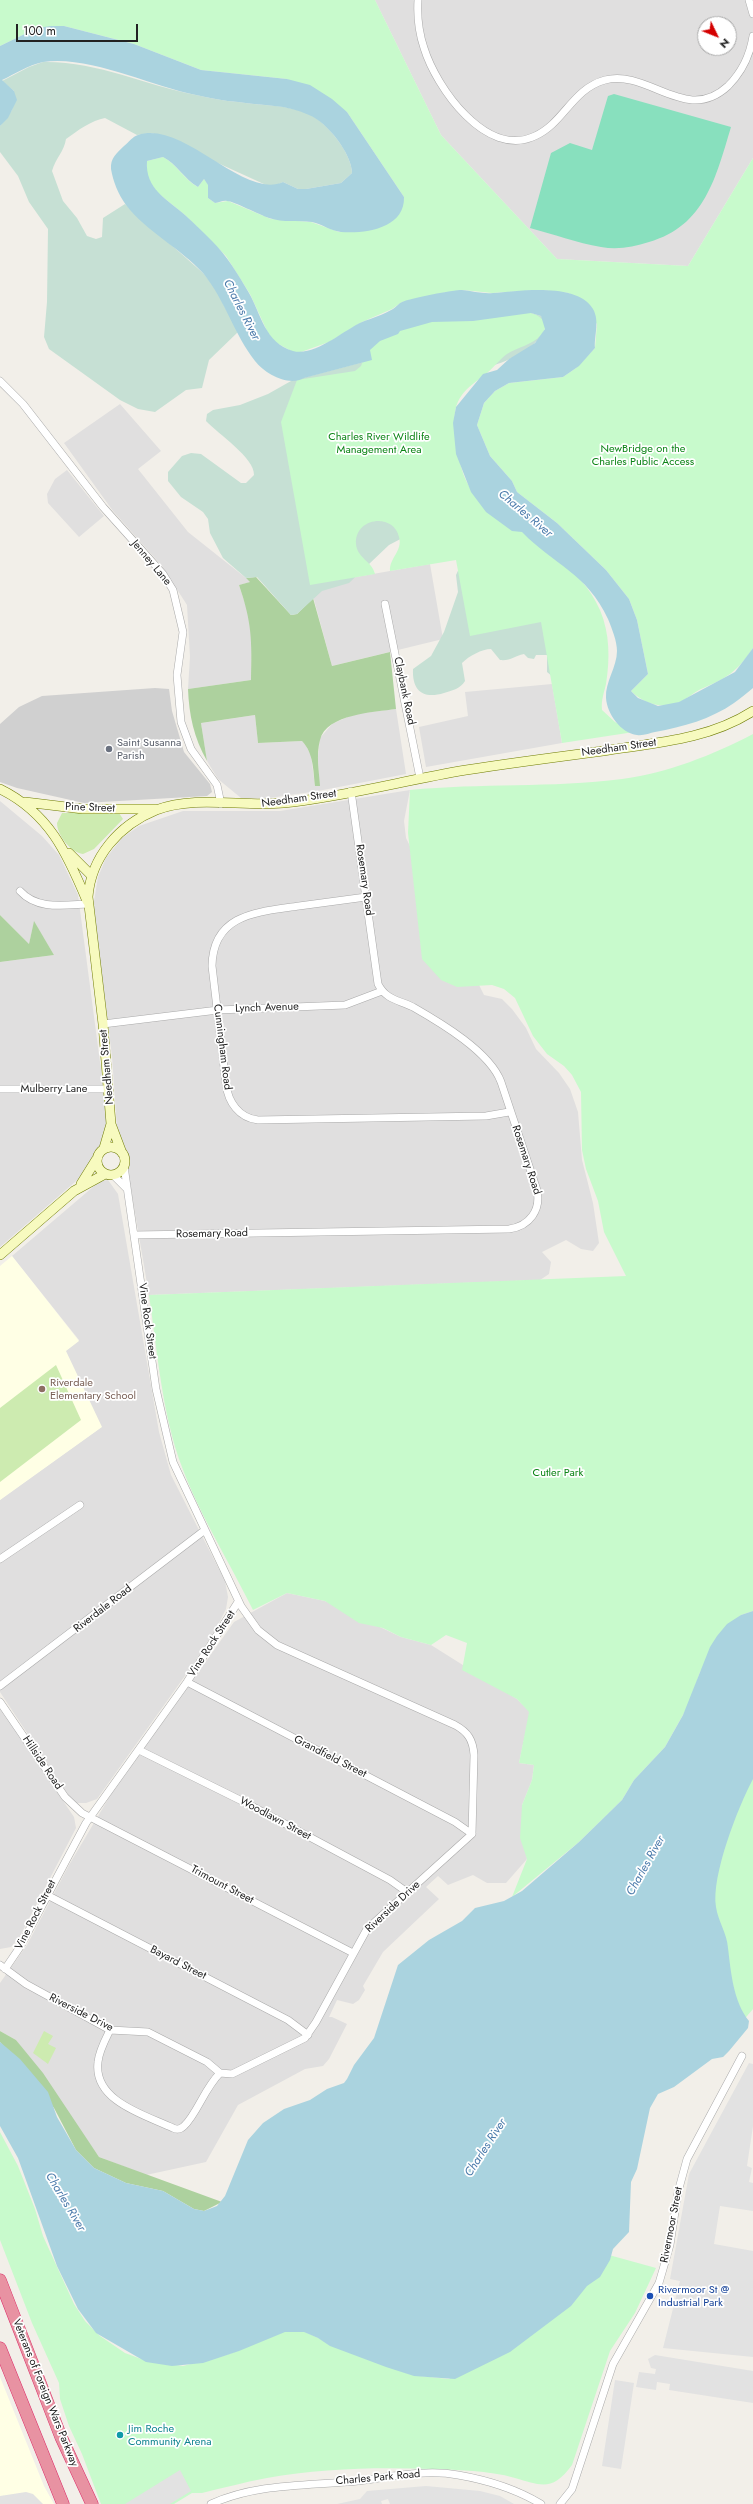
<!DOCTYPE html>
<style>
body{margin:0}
#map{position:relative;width:753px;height:2504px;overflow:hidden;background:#f2efe9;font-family:Jost,sans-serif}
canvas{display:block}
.north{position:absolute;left:697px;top:16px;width:40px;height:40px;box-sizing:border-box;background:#fff;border:1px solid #a7a7a7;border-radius:50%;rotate:133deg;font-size:11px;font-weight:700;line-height:16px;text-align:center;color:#222}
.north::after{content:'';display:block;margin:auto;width:14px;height:18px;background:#d40000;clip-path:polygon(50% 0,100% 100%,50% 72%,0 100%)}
.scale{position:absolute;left:16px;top:24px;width:122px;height:18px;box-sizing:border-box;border:2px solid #222;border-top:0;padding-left:5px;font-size:12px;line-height:14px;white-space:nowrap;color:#222;-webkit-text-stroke:3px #fff;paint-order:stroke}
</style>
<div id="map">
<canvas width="753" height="2504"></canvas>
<div class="north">N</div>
<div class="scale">100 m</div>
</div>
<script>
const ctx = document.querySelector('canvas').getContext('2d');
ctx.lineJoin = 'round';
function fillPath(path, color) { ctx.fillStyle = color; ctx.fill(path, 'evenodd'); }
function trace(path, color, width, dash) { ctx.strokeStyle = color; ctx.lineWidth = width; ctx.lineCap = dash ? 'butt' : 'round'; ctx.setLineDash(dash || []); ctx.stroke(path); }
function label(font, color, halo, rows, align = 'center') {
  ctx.font = font + ' Jost,sans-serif'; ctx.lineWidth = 3.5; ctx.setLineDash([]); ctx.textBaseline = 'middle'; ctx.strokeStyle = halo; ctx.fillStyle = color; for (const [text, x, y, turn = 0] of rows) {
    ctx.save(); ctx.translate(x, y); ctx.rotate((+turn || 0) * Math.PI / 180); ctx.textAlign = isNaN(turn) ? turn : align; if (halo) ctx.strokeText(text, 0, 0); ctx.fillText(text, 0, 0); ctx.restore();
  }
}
fillPath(new Path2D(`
 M375 0H753V158L688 266 557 259 441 135ZM705 24H729V48H705Z
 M120 404 161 451 138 469 188 532 251 582 239 585 249 615 252 640 251 680 188 689 190 657 187 605 162 566 113 511 64 443Z
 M67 470 104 516 79 537 48 503 47 494 55 479Z
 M430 564 443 639 332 666 310 585Z
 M552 684 562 743 426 767 419 727 468 716 465 692Z
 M396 709 406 774 318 791 269 798H241L218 779 207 761 201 723 255 715 258 743 302 741 306 746 311 755 315 786H319L318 757 320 738 332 724 354 714Z
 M410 790 404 821 406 838 484 995 502 999 512 1009 526 1028 536 1049 559 1073 570 1089 578 1112 582 1160 593 1203 599 1243 593 1251 581 1249 566 1240 542 1252 551 1262 549 1274 540 1280 149 1295 128 1172 129 1158 117 1128 112 1056 93 907 98 877 106 858 122 838 139 826 183 811H280Z
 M0 801 42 836 59 855 78 895 108 1123 105 1137 83 1175 0 1247V962L54 955 34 922 29 944 0 915Z
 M108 1180 118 1194 159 1432 171 1475 225 1581 228 1597 226 1609 217 1627 192 1666 97 1799 86 1803H77L68 1795 0 1692V1500L101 1427 65 1351 79 1340 12 1256 100 1181Z
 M287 1593 325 1601 401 1637 431 1645 517 1699 530 1712 519 1763 534 1765 532 1780 522 1805 527 1859 506 1883H487L473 1875 448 1885 438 1876 426 1887 439 1899 383 1952 363 1986 365 1990 359 2000 353 2004 337 2000 329 2017H332L347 2024 329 2059 323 2066 305 2069 238 2105 206 2162 146 2175 99 2157 16 2040 0 2031V1983L27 1945 69 1865 110 1796 234 1622Z
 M0 1708 74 1817 76 1828 19 1938 11 1947 0 1949Z`), '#e0dfdf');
fillPath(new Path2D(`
 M12 1256 79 1341 66 1351 102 1427 0 1500V1266Z
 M0 2377 44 2486 54 2504H0Z`), '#ffffe5');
fillPath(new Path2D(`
 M155 688 169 689 172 711 184 752 210 784 212 792 207 796 84 803 17 788 0 782V724L19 707 42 696Z`), '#d0d0d0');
fillPath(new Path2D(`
 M62 813H119L123 819 94 849 83 854C71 853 57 835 57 823Z
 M56 1365 81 1420 0 1482V1408Z
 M44 2031 53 2036 48 2044 56 2048 48 2064 33 2053Z`), '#cdebb0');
fillPath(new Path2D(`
 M256 577 291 615 297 614 313 598 332 666 390 652 396 709C375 712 326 714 320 740 316 755 319 771 320 786H315C313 770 314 754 302 741L258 743 255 715 201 723 207 761C194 738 189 715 188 689L251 680C252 640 252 623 239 585L250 582 246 578Z
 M0 915 29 944 34 921 54 955 0 962Z
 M0 2031 16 2040 43 2073 99 2157 222 2202 204 2211 194 2209 163 2191 126 2183 94 2168 76 2150 54 2108 0 2042Z`), '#add19e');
fillPath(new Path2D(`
 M43 62C97 61 144 85 196 95 210 98 224 101 238 102 263 106 285 104 309 114 327 122 352 154 352 173L341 183 306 189H298L283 182 275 186 266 185 152 133 137 135 105 118C92 120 77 131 66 139 64 152 56 157 52 171L63 201 77 218 87 236 96 239 102 237 103 218 125 204 203 273 214 286 238 332 209 360 202 388 186 390 155 412 138 409 120 400 49 349 44 337 47 302 48 229 29 202 18 176 0 152V126L12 110 14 91 2 81 29 67Z
 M531 313 541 316C558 338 509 362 491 366 483 368 475 368 466 369L412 533 389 545 349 583 322 591 297 614 291 615 257 577 246 578 223 558 210 533 208 519 203 512 181 497 168 481V472L182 456 191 453 201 454 241 483H246L254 475C255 458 218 434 206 421L207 414 213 410 240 405 268 394 291 381 371 360 501 315Z
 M462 562 552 608 553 677 547 672V655H536L534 659 528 658 524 654C514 656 511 661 500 660L491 649C482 649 469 656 462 663L465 681C460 689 453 690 444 693 424 699 412 692 413 669L431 656 444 632 458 592 456 575Z`), '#c6e0d4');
fillPath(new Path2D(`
 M0 0H375L441 135 557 259 688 266 753 158V648C737 672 727 678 701 689 693 693 687 699 680 702 663 710 644 704 631 691L648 674 637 620 629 599 606 570 557 523 517 492 512 481 490 456 477 425 484 403 495 391 509 383 563 377 576 368 595 348 597 324 569 293 540 290 492 293 463 290 442 293 402 302 392 309 362 322 329 342 301 352H293L273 341 267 331 250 294 226 256 185 215 153 189 146 172 147 161 163 157C177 164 184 180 198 187L204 179 208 184V198L215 203 228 201 271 219 311 222 339 232 374 229 404 197 347 112 287 79 201 70 134 44 64 26 37 28 0 46Z
 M526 312C538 314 553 322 541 335 532 345 518 347 507 354 500 359 494 367 487 373 465 390 452 397 455 429 458 451 459 473 473 492 478 500 490 507 498 513 533 541 582 567 600 610 610 634 610 659 606 684 604 693 601 700 602 710L615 722 634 732 562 743 541 622 470 636 456 560 390 571C389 558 403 551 399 537 393 512 354 518 356 544 357 558 372 561 375 574L310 585 281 422 297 380 355 371 361 366 367 351 388 333 413 325 448 319 492 318Z
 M753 734V1611L741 1615 700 1672 689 1704 665 1747 634 1780 622 1800 579 1842 512 1897 527 1859 520 1838 522 1805 532 1780 534 1765 519 1763 529 1712 517 1699 462 1670 467 1643 446 1635 431 1645 401 1637 383 1628 359 1623 325 1601 287 1593 253 1610C225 1553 188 1497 172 1436 160 1390 156 1342 149 1295L626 1276 604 1232 598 1201 586 1169 582 1150 581 1092 572 1075 564 1066 547 1054 533 1036 515 998 504 989 492 985 457 987 441 980 422 959 408 833 410 790C480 783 552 788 622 779 667 773 713 755 753 734Z
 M753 1753V2009L713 2056 705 1904Z
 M0 2132 18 2166 35 2209 43 2236 74 2304 85 2321 100 2336 125 2353 144 2360 183 2366 232 2353 284 2330 303 2331 329 2343 420 2376 449 2379 609 2255 656 2268 635 2313 610 2351 572 2465C553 2491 542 2486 515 2478 501 2474 487 2472 473 2471 407 2467 332 2466 267 2478 245 2482 223 2488 202 2493H192L174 2504H101L82 2454 69 2426 60 2399 59 2383 32 2323 0 2240Z`), '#c8facc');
fillPath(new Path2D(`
 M614 94 731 127C716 177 705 226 649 242 633 247 618 250 601 247 577 243 553 234 530 228L551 153 570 143 592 150 608 96Z`), '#88e0be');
fillPath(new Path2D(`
 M749 2063 753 2064V2126L747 2166 752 2168 749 2182 753 2183V2211L720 2206 714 2244 753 2251V2357L663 2348 680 2281 670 2279 689 2174Z
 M655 2355 753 2371V2403L669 2390 670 2384 657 2382 656 2390 636 2387 639 2372 655 2374 656 2369 651 2368 648 2359Z
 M615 2380 634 2383 621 2469 602 2466Z
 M180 2470 191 2491 170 2504H125Z
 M426 2486 480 2491 500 2496 514 2504H390L388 2499 381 2501 382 2504H337L360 2499 367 2491Z
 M26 2492 33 2494 43 2504H0V2496Z`), '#e2e2e2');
fillPath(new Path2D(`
 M51 26H64L134 44 201 70 287 79 310 85 332 99 347 112 404 197C405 228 366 234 341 232 331 231 322 224 312 222 297 220 284 223 269 218 260 215 233 201 227 201 223 200 219 203 215 203L208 198V185L204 179 198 187C184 179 177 164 163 157L147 161C145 189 167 199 185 215 194 223 203 232 212 241 227 256 238 274 249 293 261 314 265 343 293 351 314 357 344 330 362 322 372 318 383 315 393 309 396 307 399 303 402 302 411 298 453 290 462 290 472 291 483 294 493 293 519 291 577 282 593 309 600 321 594 336 595 348L579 366 563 377 509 383 495 391 484 403 477 425 490 456 512 481 517 492 557 523 606 570 629 599 637 620 648 674 631 691 638 698 658 706 679 702 735 672 753 648V688C747 693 741 698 734 703 711 719 683 727 655 732 650 733 643 736 637 735 621 733 607 714 606 698 605 682 617 667 617 651 617 641 612 629 608 619 587 573 554 565 522 532L512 531 486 512 471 492 456 454 453 423 456 407 483 374 497 370 509 359 535 343 545 329 541 316 531 313 473 321 432 322 400 331 398 334 380 341 370 350 372 360 304 378C289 387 265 374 255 361 234 334 225 300 203 273 180 248 147 232 126 205 118 194 113 181 111 169 110 158 117 153 124 146 128 143 133 136 138 135 184 120 243 200 283 182L298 189H306L341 183 352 173C352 154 327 122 309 115 286 104 263 106 238 102 224 101 210 98 196 95 150 86 90 55 43 62 28 65 15 74 2 80L14 91 17 100 8 118 0 126V46L37 28Z
 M753 1611V1779C738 1807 711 1876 716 1907 718 1921 727 1933 728 1948 731 1972 733 2001 749 2021L748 2028 729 2051 723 2057 712 2059 674 2087 658 2094 650 2108 637 2169 631 2182 629 2232 613 2249 610 2260 600 2277 587 2286 571 2306 510 2352 455 2379 414 2376 386 2367 330 2346 318 2338 304 2332H285L239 2351 203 2363 172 2366 146 2362 96 2333 78 2309 57 2266 18 2158 0 2126V2042L20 2059 48 2092 57 2117 76 2150 94 2168 126 2183 163 2191 194 2209 204 2211 217 2206 225 2196 248 2140 263 2123 284 2109 310 2100 327 2089 344 2083 347 2079 354 2065 374 2038 398 1965 429 1940 462 1921 475 1908 504 1901 522 1891 579 1842 622 1800 634 1780 665 1747 683 1715 710 1647 717 1636 727 1624 741 1615Z`), '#aad3df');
const street = new Path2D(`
 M418 0C417 16 419 33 424 48 436 87 486 159 535 136 564 123 572 89 605 80 649 69 686 125 728 86 742 72 750 55 753 36
 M749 0 753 14
 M0 381 23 404 103 507 163 574 173 590 183 632 177 675 181 722 191 749 217 785 221 804
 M385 604 420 778
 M20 891C37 910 64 905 88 904
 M366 897C344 900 321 903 299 906 259 912 213 913 212 966L226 1084C228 1102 239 1118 258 1120L486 1116 509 1112
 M103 1024 218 1010 345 1005 382 991
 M0 1089H109
 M113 1175 126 1188
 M134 1235 509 1229C530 1226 541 1210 537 1190L501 1082C490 1052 441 1023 413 1007 399 1000 386 1000 378 984L351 791
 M0 1559 80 1505
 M187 1682 455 1822 472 1834
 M0 1686 205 1530
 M0 1702 65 1797 82 1813 353 1953
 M139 1750 248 1804 390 1880 407 1892
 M47 1895 288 2020 308 2035
 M0 1965 26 1984 110 2030 148 2032 207 2062 220 2073 232 2074 305 2038 316 2022 367 1929 472 1834 474 1755C473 1740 468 1732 455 1725L277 1645 258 1630 241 1606 173 1462 156 1389 124 1166
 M5 1969 20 1947 86 1823 187 1682 238 1602
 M110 2030C105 2040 99 2051 98 2062 93 2101 145 2115 173 2128 177 2130 181 2129 184 2126 197 2114 204 2089 220 2073
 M211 2504C257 2483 309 2486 358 2481 390 2477 426 2469 458 2475 487 2480 516 2489 541 2504
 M560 2504 572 2489 613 2364 659 2283 670 2245 678 2192 687 2159 742 2056`);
const secondary = new Path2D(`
 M0 789C49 813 67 853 87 901
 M25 802 83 809H156
 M69 853 92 876
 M97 1161a14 14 0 1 1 28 0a14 14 0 1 1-28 0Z
 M104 1148 111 1124
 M122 1153 111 1124 103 1024 88 897C91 857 119 825 156 810 196 795 242 807 283 803 344 797 405 780 466 770 511 763 557 757 603 751 654 743 708 740 753 711
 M81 1184 96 1160
 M0 1255 74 1191 105 1174`);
const highway = new Path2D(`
 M0 2280 61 2437 92 2504
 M0 2348 63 2504`);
trace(street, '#a9a9a9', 8);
trace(secondary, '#707d05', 10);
trace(highway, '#dc2a67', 13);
trace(street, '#fff', 7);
trace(secondary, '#f7fabf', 9);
trace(highway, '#e892a2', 12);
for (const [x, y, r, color] of [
 [109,749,4,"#6b7280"],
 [42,1389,4,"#8d6e63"],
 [650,2296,4,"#1a4fb4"],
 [120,2435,4,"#0f9aa8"]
]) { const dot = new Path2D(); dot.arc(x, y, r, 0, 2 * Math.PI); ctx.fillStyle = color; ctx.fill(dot); trace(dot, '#fff', 1.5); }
label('11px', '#0c8416', '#fff', [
 ["Charles River Wildlife",379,437],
 ["Management Area",379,450],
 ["NewBridge on the",643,449],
 ["Charles Public Access",643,462],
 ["Cutler Park",558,1473]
]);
label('11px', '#222', '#fff', [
 ["Jenney Lane",151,563,50],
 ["Claybank Road",404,691,78],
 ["Needham Street",619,748,-8],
 ["Needham Street",299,799,-8],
 ["Pine Street",90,808,2],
 ["Rosemary Road",364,880,82],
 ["Lynch Avenue",267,1008,-2],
 ["Cunningham Road",222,1047,83],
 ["Needham Street",107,1067,-95],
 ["Mulberry Lane",54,1089],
 ["Rosemary Road",526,1160,72],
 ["Rosemary Road",212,1234,-1],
 ["Vine Rock Street",147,1321,82],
 ["Riverdale Road",103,1609,-38],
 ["Vine Rock Street",212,1644,-57],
 ["Grandfield Street",330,1757,27],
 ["Hillside Road",42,1763,56],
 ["Woodlawn Street",275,1819,28],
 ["Trimount Street",222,1885,28],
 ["Riverside Drive",393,1907,-43],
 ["Vine Rock Street",36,1915,-63],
 ["Bayard Street",178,1963,27],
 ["Riverside Drive",81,2013,27],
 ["Rivermoor Street",672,2225,-79],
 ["Veterans of Foreign Wars Parkway",45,2393,68],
 ["Charles Park Road",378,2478,-5]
]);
label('11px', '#5b616d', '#fff', [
 ["Saint Susanna",117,743],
 ["Parish",117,756]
], 'left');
label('11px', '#785e54', '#fff', [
 ["Riverdale",50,1383],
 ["Elementary School",50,1396]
], 'left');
label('11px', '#164399', '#fff', [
 ["Rivermoor St @",658,2290],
 ["Industrial Park",658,2303]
], 'left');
label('11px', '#0d838f', '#fff', [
 ["Jim Roche",128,2429],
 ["Community Arena",128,2442]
], 'left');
label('italic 12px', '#4a7aab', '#fff', [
 ["Charles River",241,310,63],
 ["Charles River",525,514,40],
 ["Charles River",646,1866,-61],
 ["Charles River",486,2148,-57],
 ["Charles River",65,2202,59]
]);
</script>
